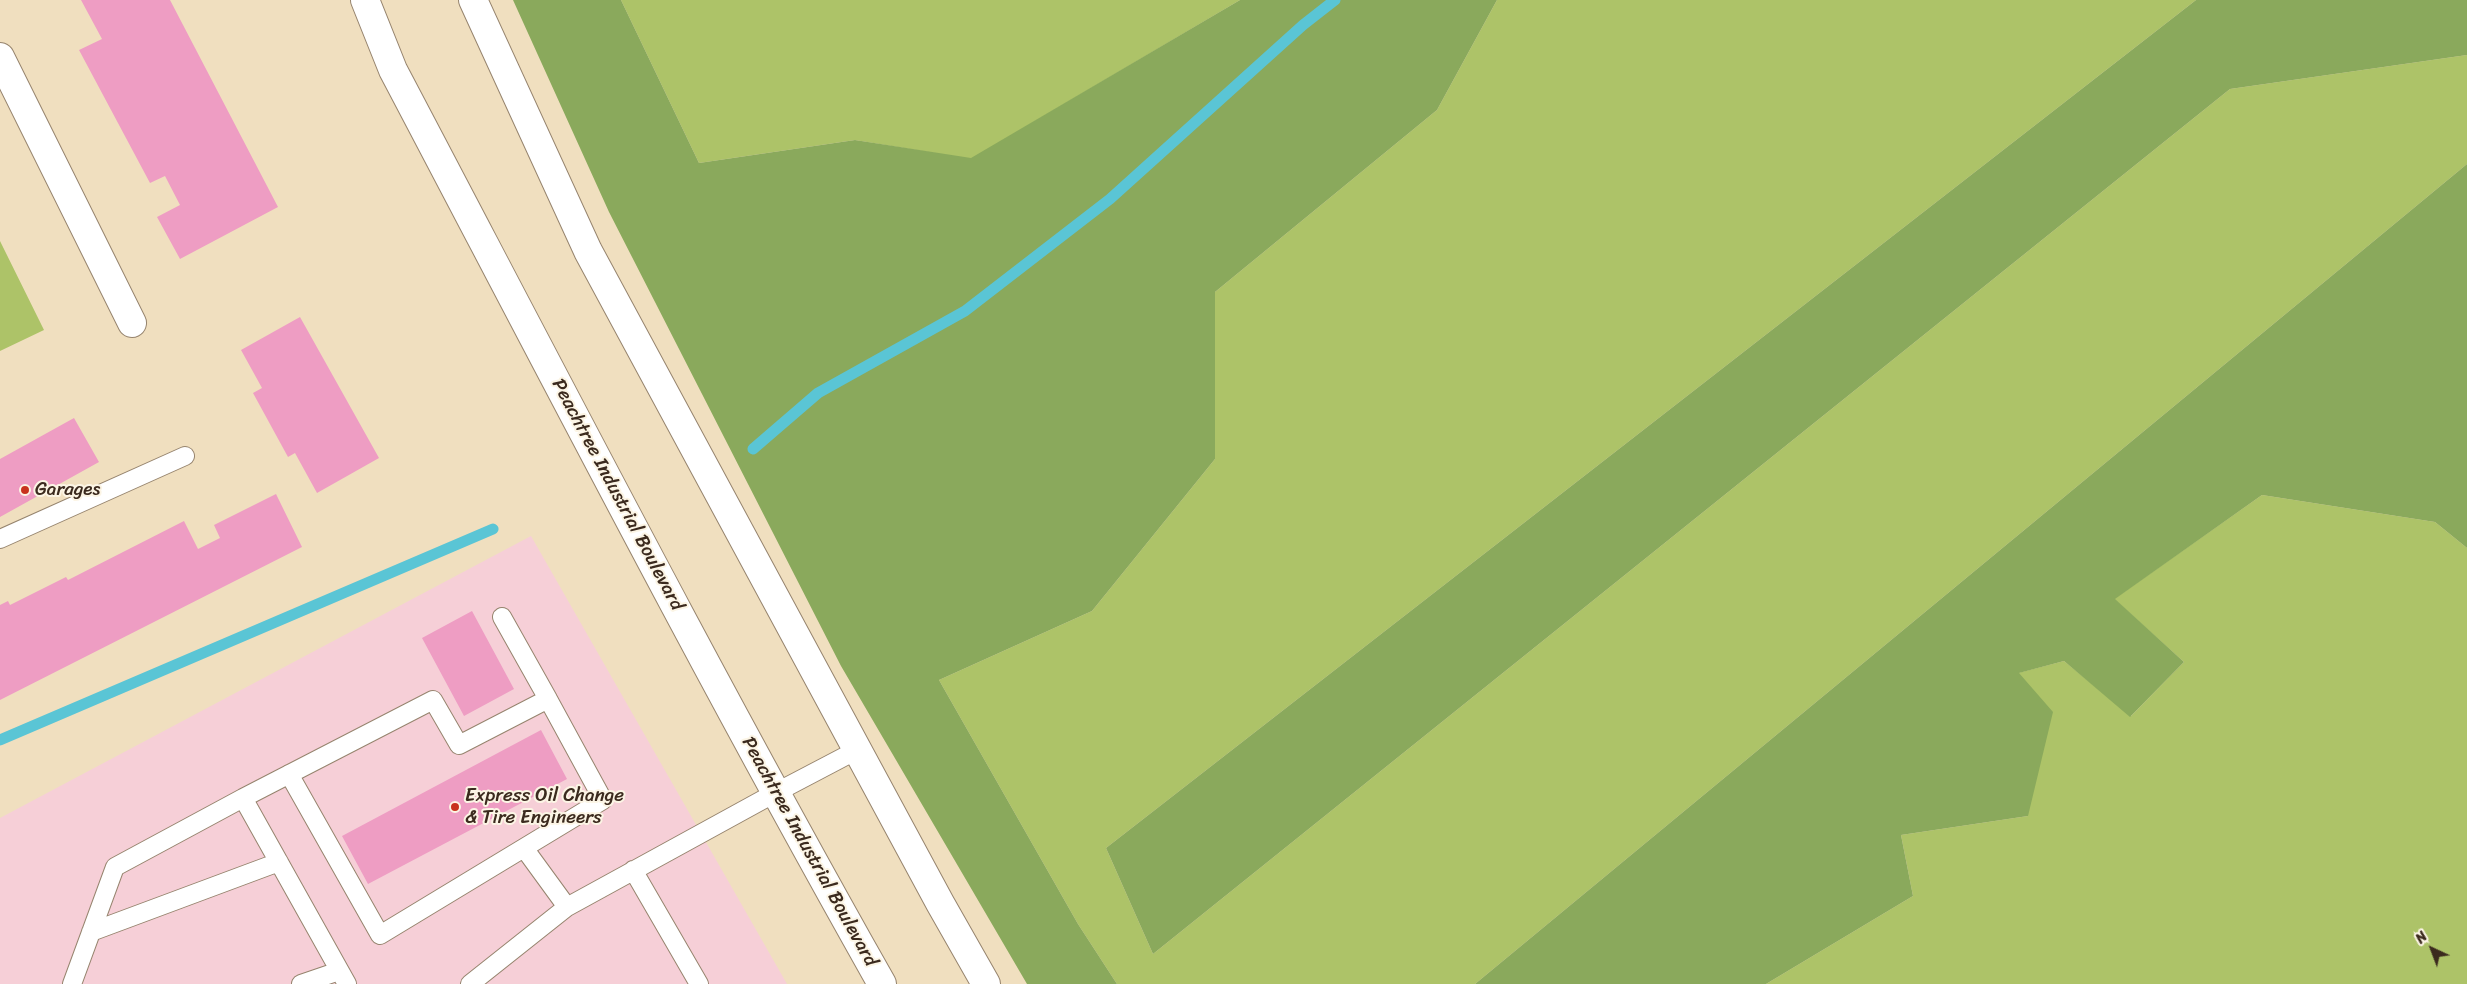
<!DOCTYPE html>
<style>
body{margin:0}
#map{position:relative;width:2467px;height:984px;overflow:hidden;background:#f0dfbf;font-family:Sriracha,sans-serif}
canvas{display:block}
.north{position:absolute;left:2407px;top:924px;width:50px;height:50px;-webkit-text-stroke:4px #fcf5e5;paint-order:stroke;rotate:317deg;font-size:14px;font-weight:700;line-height:20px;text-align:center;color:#3b2a1e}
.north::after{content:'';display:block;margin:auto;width:18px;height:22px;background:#3b2a1e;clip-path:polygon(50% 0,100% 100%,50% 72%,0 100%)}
</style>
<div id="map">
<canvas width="2467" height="984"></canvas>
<div class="north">N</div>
</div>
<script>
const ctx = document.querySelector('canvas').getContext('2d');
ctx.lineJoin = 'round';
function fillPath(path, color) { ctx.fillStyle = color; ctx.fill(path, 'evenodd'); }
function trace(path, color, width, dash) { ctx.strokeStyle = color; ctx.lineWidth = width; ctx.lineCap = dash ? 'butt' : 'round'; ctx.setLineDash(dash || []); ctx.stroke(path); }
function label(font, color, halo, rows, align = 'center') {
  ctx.font = font + ' Sriracha,sans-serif'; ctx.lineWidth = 4; ctx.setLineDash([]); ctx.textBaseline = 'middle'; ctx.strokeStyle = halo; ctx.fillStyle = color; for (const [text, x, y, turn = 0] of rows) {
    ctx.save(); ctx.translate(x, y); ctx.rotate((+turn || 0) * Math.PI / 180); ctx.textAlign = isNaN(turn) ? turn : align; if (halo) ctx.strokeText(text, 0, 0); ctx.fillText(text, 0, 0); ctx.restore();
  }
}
fillPath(new Path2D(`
 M531 536 787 984H0V818Z`), '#f6cfd7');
fillPath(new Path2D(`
 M621 0H1240L971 159 855 140 699 163Z
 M1497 0H2196L1106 848 1153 954 2230 89 2467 55V164L1475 984H1117L1078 924 939 680 1092 611 1215 459V292L1437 110Z
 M0 241 44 330 0 351Z
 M2262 495 2435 522 2467 548V984H1766L1913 896 1901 835 2028 816 2018 673 2064 661 2131 716 2184 662 2114 599Z`), '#adc368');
fillPath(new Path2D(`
 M513 0H621L699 163 855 140 971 158 1240 0H1497L1437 110 1215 292V459L1092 611 939 680 1078 924 1117 984H1027L841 666 609 212Z
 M2196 0H2467V55L2230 89 1153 954 1106 848Z
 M2467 164V548L2435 522 2262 495 2115 599 2184 662 2130 717 2064 661 2019 673 2053 712 2028 816 1901 835 1913 896 1766 984H1475Z`), '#8aa95c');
trace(new Path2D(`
 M753 449 818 393 965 311 1110 199 1303 25 1335 0
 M0 740 493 529`), '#5ac5d5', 11);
fillPath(new Path2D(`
 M81 0H170L278 207 180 259 157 217 180 205 165 176 150 183 79 50 102 39Z
 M300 317 379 458 317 493 295 453 288 457 253 393 262 388 241 350Z
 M74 418 99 462 0 517V459Z
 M276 494 302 547 0 700V605L8 601 10 605 66 577 68 580 184 521 198 549 220 538 214 525Z
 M472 611 514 689 464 716 422 638Z
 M541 730 567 779 368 884 342 836Z`), '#ee9dc3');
const lane = new Path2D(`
 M0 539 185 456
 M502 617 548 699
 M243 798 433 700 459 745 548 699 603 800 380 935 289 774
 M524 848 567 907
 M633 870 699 984
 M91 932 279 862
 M72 984 115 867 243 798 347 984
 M301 984 339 971
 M470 984 567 907 775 793 857 750`);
const street = new Path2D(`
 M0 57 132 323`);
const highway = new Path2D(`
 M365 0 393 70C554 376 712 683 882 984
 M473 0 588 251 940 903 986 984`);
trace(lane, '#96846e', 20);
trace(street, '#96846e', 30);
trace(highway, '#96846e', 30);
trace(lane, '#fff', 18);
trace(street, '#fff', 28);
trace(highway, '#fff', 28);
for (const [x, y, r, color] of [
 [25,490,5,"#c8321e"],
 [455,807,5,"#c8321e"]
]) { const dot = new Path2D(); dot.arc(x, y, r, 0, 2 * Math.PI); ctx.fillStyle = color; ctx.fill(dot); trace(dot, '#fcf5e5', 2); }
label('19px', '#3b2a1e', '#fcf5e5', [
 ["Garages",35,490],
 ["Express Oil Change",465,796],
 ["& Tire Engineers",465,818]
], 'left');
label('19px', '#3b2a1e', '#fcf5e5', [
 ["Peachtree Industrial Boulevard",617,495,62],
 ["Peachtree Industrial Boulevard",809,852,61]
]);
</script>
